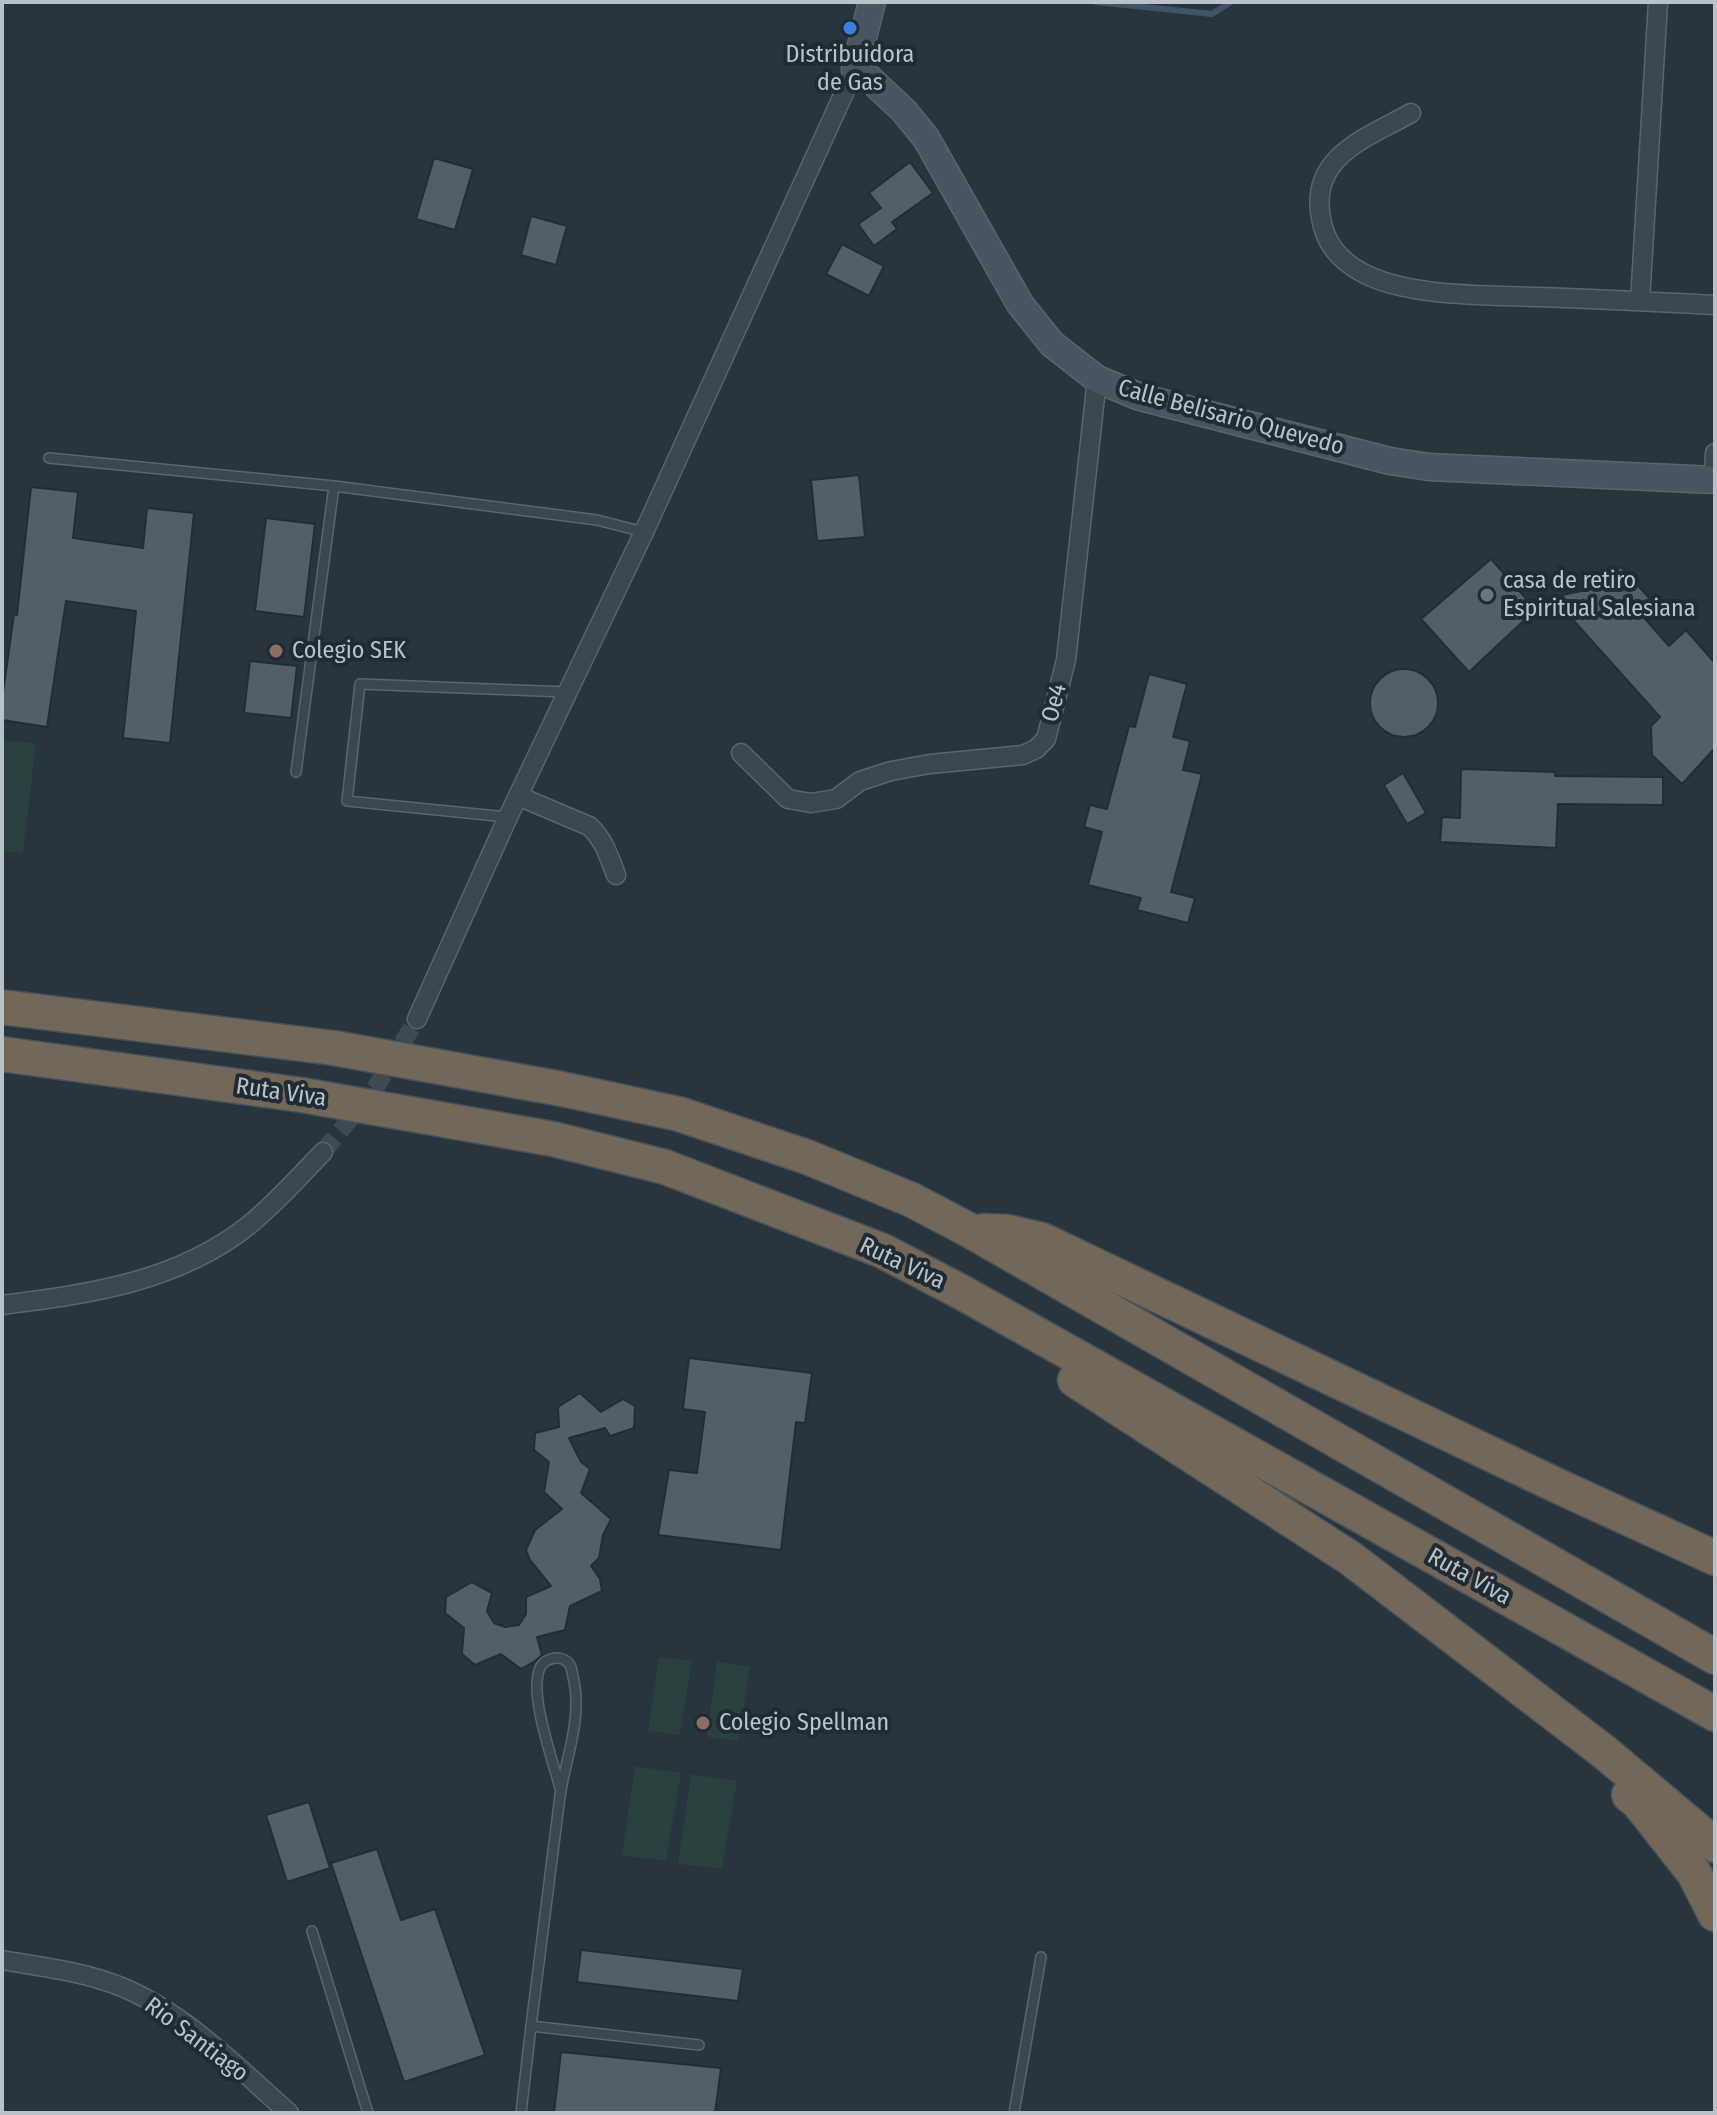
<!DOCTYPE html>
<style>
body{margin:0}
#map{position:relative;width:1717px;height:2115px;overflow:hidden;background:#28343e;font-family:"Fira Sans Condensed",sans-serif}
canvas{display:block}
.frame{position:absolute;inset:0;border:4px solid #b9c1c9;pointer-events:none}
</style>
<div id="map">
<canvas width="1717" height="2115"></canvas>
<div class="frame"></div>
</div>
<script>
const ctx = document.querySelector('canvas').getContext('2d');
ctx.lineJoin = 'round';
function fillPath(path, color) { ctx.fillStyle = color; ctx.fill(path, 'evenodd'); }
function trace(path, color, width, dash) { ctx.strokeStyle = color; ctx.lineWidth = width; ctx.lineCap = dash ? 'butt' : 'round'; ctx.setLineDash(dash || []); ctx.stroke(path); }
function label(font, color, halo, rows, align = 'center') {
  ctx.font = font + ' "Fira Sans Condensed",sans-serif'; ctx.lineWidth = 8; ctx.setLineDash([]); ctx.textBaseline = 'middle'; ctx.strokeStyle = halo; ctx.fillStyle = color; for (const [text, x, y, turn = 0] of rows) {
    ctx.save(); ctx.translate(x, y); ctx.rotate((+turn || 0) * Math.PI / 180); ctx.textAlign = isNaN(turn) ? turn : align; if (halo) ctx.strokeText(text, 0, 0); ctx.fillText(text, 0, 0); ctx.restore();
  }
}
fillPath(new Path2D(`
 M2 740 36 743 23 853 2 851Z
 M659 1657 692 1661 680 1735 648 1731Z
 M717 1662 750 1667 738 1741 707 1737Z
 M635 1766 681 1773 666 1861 622 1855Z
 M691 1774 737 1781 722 1869 678 1864Z`), '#2b4140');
trace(new Path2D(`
 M1096 2 1212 14 1231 2`), '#405365', 6);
const building = new Path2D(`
 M434 158 473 169 455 230 416 219Z
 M910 162 933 193 892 222 897 229 874 246 858 224 881 208 869 193Z
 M531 216 567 226 556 265 521 255Z
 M842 244 884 266 869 296 826 274Z
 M859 475 865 537 817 541 811 480Z
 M31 487 78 492 73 538 143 548 147 508 194 513 170 743 123 738 136 611 66 601 47 727 2 720V700L14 614 17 615Z
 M266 518 315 524 304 617 255 611Z
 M1491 559 1529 602 1591 589 1621 567 1651 600 1639 612 1669 646 1686 630 1715 663V748L1682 784 1652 755 1651 726 1660 717 1566 612 1534 611 1469 672 1421 619Z
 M250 661 297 666 291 718 244 713Z
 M1370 703a34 34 0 1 1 68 0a34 34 0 1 1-68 0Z
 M1149 674 1187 684 1173 737 1190 741 1183 770 1202 774 1171 892 1195 898 1188 923 1137 910 1141 898 1088 885 1102 832 1084 827 1090 805 1107 809 1129 726 1135 727Z
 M1461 769 1555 772V776L1663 777V805L1558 804 1556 848 1440 842 1442 817 1460 818Z
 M1403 773 1426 813 1407 824 1384 785Z
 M689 1358 812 1373 805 1423 796 1422 781 1550 658 1535 669 1470 697 1473 705 1412 683 1409Z
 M580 1393 601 1412 623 1399 635 1406 634 1428 610 1436 605 1428 569 1438 581 1462 590 1469 581 1493 611 1519 603 1535 599 1558 591 1566 600 1579 602 1591 570 1606 565 1630 537 1637 542 1655 535 1661 521 1669 501 1654 475 1665 462 1654 464 1628 445 1613 446 1597 472 1582 492 1593 487 1611 494 1623 505 1627 519 1625 526 1614V1597L551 1586 530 1560 526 1550 535 1530 562 1509 544 1492 549 1462 534 1450 535 1433 559 1427 558 1407Z
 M309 1802 330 1868 287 1882 266 1815Z
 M377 1849 401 1920 435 1909 485 2055 404 2082 331 1863Z
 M581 1950 743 1969 738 2001 577 1982Z
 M561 2052 721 2068 715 2113H554Z`);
fillPath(building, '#525f69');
trace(building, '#232d35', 2);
trace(new Path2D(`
 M323 1152 376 1087 417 1019`), '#3e4953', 18, [18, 9]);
const lane = new Path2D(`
 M49 458 334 486 597 520 644 532
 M296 772 334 486
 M507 817 347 801 360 684 566 692
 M312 1931 368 2113
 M531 2026C541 1949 550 1873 560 1796 566 1757 583 1717 573 1677 572 1673 572 1668 570 1665 563 1654 545 1657 540 1668 528 1694 554 1763 561 1792
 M521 2113 531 2026 699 2045
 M1014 2113 1041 1957`);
const street = new Path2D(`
 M1411 113C1367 138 1309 156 1321 218 1325 244 1340 261 1363 273 1408 297 1487 295 1538 297 1597 299 1656 302 1715 305
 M1640 301 1658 2
 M1714 480 1715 453
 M741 753 788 799 811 803 836 799 860 781 891 771 930 764 1023 755 1036 749 1046 739 1066 660 1097 379
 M518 796 589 826C604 839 609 857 616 875
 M417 1019 508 817 644 532 855 69
 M2 1305C89 1294 178 1282 249 1225 276 1203 299 1177 323 1152
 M2 1960C36 1966 72 1970 105 1981 174 2002 236 2066 289 2113`);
const secondary = new Path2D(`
 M872 2 855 69 870 79 904 111 926 138 1020 304 1052 344 1097 379 1140 397 1390 461 1429 467 1715 480`);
const highway = new Path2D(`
 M2 1007 334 1048 562 1089 679 1114 807 1157 912 1200 969 1230 1715 1657
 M2 1054 302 1095 553 1139 665 1167 883 1251 963 1293 1715 1714
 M984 1231 1008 1232 1042 1240 1560 1487 1715 1558
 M1075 1380 1350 1558 1603 1751 1715 1845
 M1629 1795 1638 1802 1694 1873 1715 1914`);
trace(lane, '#5a646c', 12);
trace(street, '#5a646c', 21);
trace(secondary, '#5a646c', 29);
trace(highway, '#475159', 37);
trace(lane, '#3c464e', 9);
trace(street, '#3c464e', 18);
trace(secondary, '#4b5561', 26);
trace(highway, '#73675a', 34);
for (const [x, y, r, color] of [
 [850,28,8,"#3f7fe0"],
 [1487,595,8,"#6b7280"],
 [276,651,8,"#8d6e63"],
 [703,1723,8,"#8d6e63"]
]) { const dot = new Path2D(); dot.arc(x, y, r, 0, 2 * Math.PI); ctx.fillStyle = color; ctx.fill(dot); trace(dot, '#212b33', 3); }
label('24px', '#b9c1c9', '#212b33', [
 ["Distribuidora",850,55,"center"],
 ["de Gas",850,83,"center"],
 ["casa de retiro",1503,581],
 ["Espiritual Salesiana",1503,609],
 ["Colegio SEK",292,651],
 ["Colegio Spellman",719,1723]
], 'left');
label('24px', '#b9c1c9', '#212b33', [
 ["Calle Belisario Quevedo",1231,418,15],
 ["Oe4",1055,703,-76],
 ["Ruta Viva",281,1093,8],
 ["Ruta Viva",902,1264,25],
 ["Ruta Viva",1469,1577,29],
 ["Rio Santiago",196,2040,37]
]);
</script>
